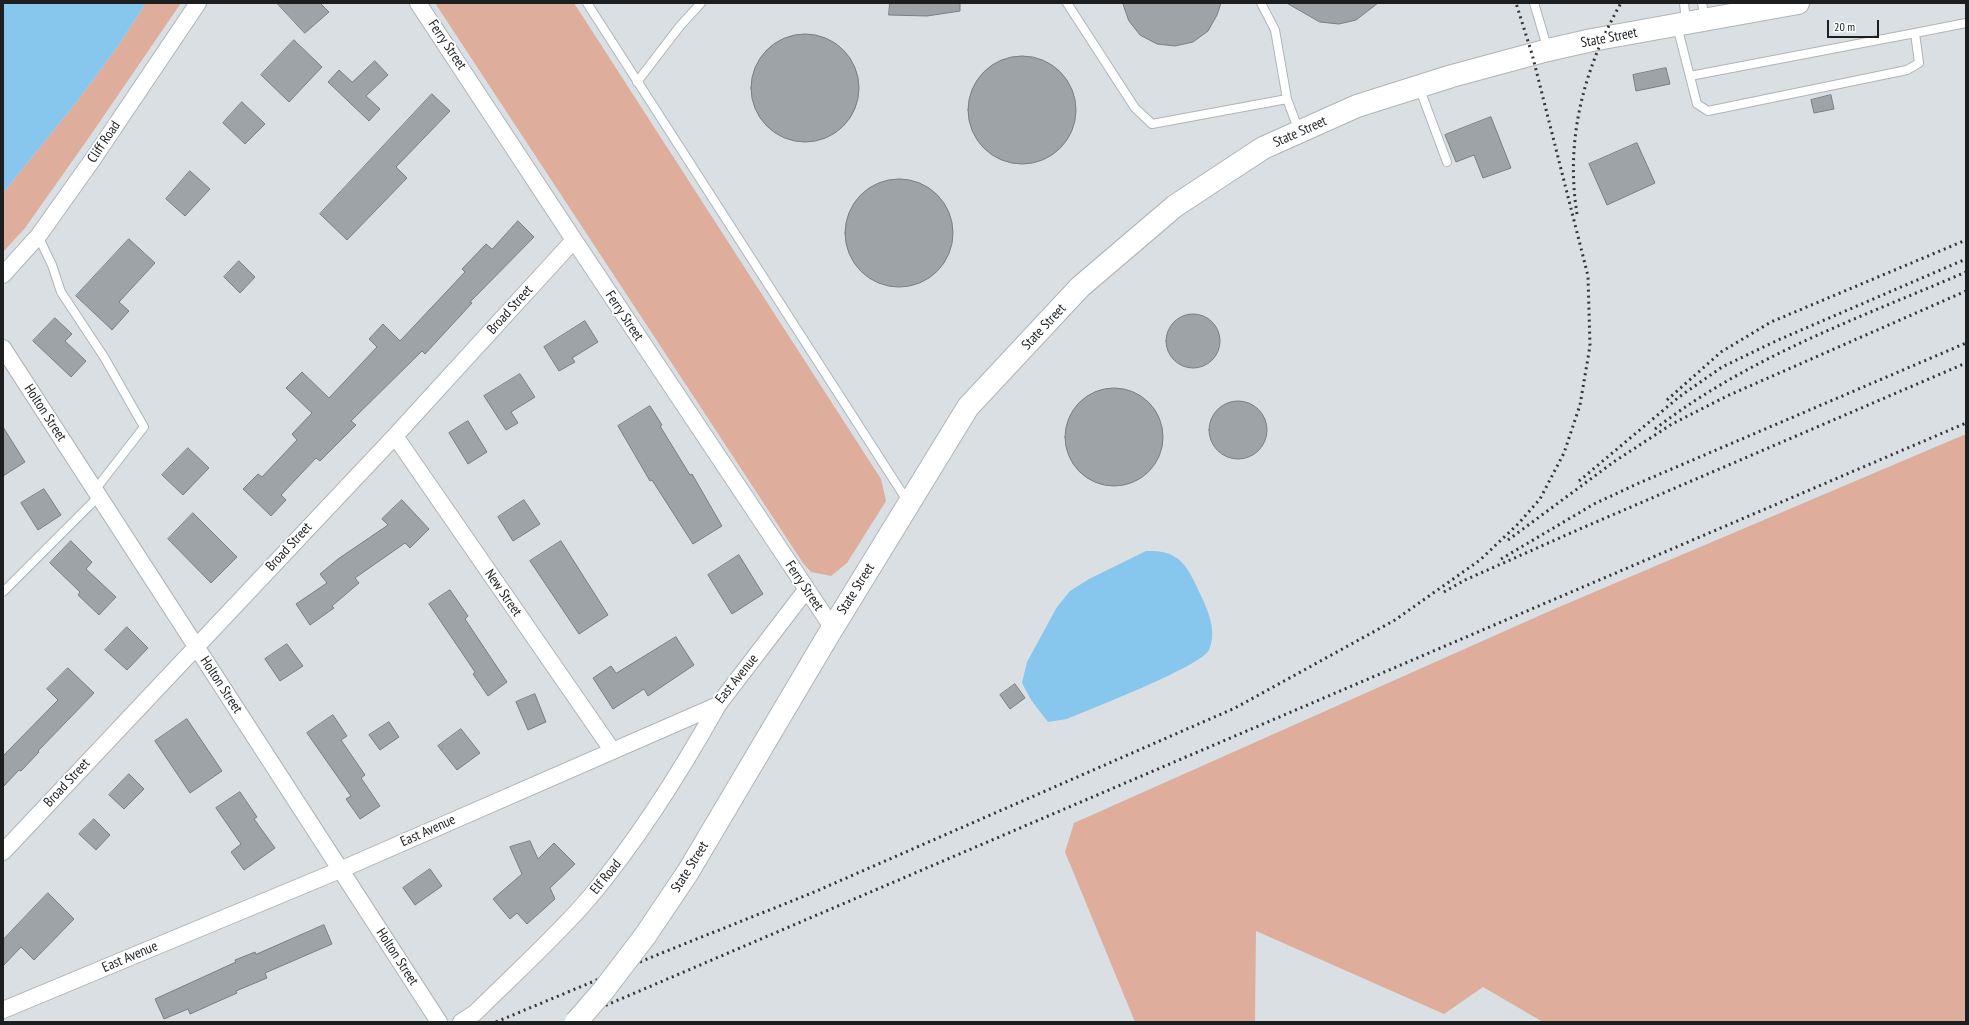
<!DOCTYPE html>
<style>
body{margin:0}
#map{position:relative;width:1969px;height:1025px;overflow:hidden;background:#d9dfe3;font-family:"PT Sans Narrow",sans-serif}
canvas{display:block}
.frame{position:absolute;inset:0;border:4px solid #1c1e20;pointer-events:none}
.scale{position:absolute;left:1827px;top:20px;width:52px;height:18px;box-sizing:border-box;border:2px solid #1c1e20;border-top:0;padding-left:5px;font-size:12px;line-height:14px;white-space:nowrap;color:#1c1e20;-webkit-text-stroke:3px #fff;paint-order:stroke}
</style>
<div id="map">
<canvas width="1969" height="1025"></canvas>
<div class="frame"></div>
<div class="scale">20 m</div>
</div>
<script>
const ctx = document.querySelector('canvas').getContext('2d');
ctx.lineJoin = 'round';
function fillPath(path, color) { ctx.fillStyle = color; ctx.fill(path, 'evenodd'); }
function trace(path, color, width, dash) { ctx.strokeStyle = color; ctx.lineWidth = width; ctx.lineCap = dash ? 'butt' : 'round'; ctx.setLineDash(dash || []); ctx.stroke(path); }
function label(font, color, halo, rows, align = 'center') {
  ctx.font = font + ' "PT Sans Narrow",sans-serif'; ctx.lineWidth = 4; ctx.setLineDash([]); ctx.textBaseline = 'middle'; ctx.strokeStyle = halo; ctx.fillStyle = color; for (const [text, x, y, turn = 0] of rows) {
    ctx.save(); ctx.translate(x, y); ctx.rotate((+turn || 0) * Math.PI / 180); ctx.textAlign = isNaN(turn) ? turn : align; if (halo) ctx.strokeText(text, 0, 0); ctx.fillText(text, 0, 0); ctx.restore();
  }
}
fillPath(new Path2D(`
 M146 3H181L90 136 25 228 3 252V193L79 99 118 46Z
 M435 3H574L881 479 886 501 847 563 831 576 811 572 803 563Z
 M1966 434V1022H1543L1483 987 1444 1014 1256 931 1255 1022H1135L1065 852 1074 823 1552 610Z`), '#dfad9c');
fillPath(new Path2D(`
 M3 3H146L118 46 79 99 3 193Z
 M1146 551C1173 550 1184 559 1195 583 1204 603 1219 627 1209 650 1200 667 1090 709 1067 719L1048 722 1031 700 1022 683 1027 662 1057 607 1070 591 1089 579Z`), '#87c7ed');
const building = new Path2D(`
 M277 3H320L329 12 305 33Z
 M890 3H960V11L927 16 889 15Z
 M1123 3H1221L1217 15 1208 31 1193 42 1175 46 1157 44 1140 35 1129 21Z
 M1287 3H1378L1356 20 1339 24 1320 22Z
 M751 88a54 54 0 1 1 108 0a54 54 0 1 1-108 0Z
 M294 40 322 67 289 102 261 75Z
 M968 110a54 54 0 1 1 108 0a54 54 0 1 1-108 0Z
 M375 61 388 75 366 96 380 109 369 121 328 82 339 70 352 82Z
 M1666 68 1670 84 1636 91 1633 75Z
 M432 94 450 111 396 167 407 178 347 240 320 214Z
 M1831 95 1834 109 1814 113 1811 100Z
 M242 102 265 124 245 144 223 123Z
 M1491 117 1511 168 1483 178 1474 155 1456 162 1445 135Z
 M1637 143 1655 183 1607 205 1589 164Z
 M190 171 210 189 185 216 166 199Z
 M845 233a54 54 0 1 1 108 0a54 54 0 1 1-108 0Z
 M518 221 534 237 470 302 472 303 425 354 422 351 351 421 356 425 320 461 316 458 281 495 286 500 271 516 243 489 258 474 262 477 297 440 292 434 312 413 286 388 302 372 329 398 377 347 369 339 383 324 400 341 465 272 462 269 486 244 492 249Z
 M129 239 155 263 119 302 129 311 112 330 76 296Z
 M239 261 255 277 240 293 224 277Z
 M1166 341a27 27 0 1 1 54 0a27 27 0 1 1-54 0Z
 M55 318 72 334 65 341 86 361 71 377 33 341Z
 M585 321 598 342 572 358 575 362 559 371 544 347Z
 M520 374 535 397 511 412 518 423 506 430 484 396Z
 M1065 437a49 49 0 1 1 98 0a49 49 0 1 1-98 0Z
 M1209 430a29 29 0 1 1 58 0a29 29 0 1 1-58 0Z
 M650 406 662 425 660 426 690 475 692 474 722 526 693 544 652 480 650 481 618 426Z
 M468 421 487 452 468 464 449 433Z
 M3 427 25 462 3 476Z
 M188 448 209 468 183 495 162 475Z
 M44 489 61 515 38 530 21 503Z
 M402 500 429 529 410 548 405 543 355 578 359 583 332 606 334 608 310 625 296 604 327 583 320 574 338 559 388 525 382 519Z
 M524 500 540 524 513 541 498 517Z
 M193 513 237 557 211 583 168 539Z
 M71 541 92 562 86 569 116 597 99 615 78 595 80 592 50 563Z
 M561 541 608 615 579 634 530 561Z
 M739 555 763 594 732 614 708 575Z
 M450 590 468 616 465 619 507 682 488 696 473 674 475 672 429 604Z
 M127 627 148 648 127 670 105 650Z
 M676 637 694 665 648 696 644 689 613 709 593 678 611 666 616 673Z
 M287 644 303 666 280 681 265 659Z
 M68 668 94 693 38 751 39 752 21 771 19 770 3 787V756L58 700 47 689Z
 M1015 684 1025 698 1010 709 1000 695Z
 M535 694 546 722 528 730 516 702Z
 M333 715 347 736 341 740 365 775 361 778 380 806 360 819 346 799 351 796 307 733Z
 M187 719 222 771 190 793 155 741Z
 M389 722 399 737 380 750 369 735Z
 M461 729 480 753 457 770 438 746Z
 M129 774 144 789 124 809 109 795Z
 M240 792 257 817 254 819 275 848 244 870 231 852 241 844 216 808Z
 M94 819 110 835 96 850 79 834Z
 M530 841 538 859 554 843 575 864 550 888 555 899 527 924 517 913 510 919 493 899 522 874 510 847Z
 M430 869 442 886 415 905 403 888Z
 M48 893 74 919 34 960 21 947 3 966V940Z
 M324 925 332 944 265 973 267 978 236 991 237 993 210 1005 190 1014 188 1009 164 1019 155 999 236 962 235 960 255 952 256 954Z`);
fillPath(building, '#9da3a7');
trace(building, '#787e82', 1);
const lane = new Path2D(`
 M587 3 908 502
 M1067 3 1135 108 1152 124 1287 99
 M1261 3 1275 30 1287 99 1299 131
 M1534 3 1548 50
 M1684 3 1686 22
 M1702 3 1705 19
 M1677 26 1697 104 1708 111 1907 70 1919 63 1915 33 1690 76
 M1915 33 1966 23
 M637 82 680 26 701 3
 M1419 87 1447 162
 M38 236 52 265 61 292 104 357 144 427 95 490
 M3 592 99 496`);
const street = new Path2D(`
 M418 3 574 240 832 627
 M3 275 39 235 93 159 198 3
 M3 348 439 1022
 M395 436 612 750
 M3 852 395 436 574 240
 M3 1010 340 870 718 705 806 590
 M461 1022 475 1013C513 975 555 938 590 897 640 837 680 773 718 705`);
const secondary = new Path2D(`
 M645 936 688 872 826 639 968 407 1080 287 1175 206 1263 148 1357 106 1452 76 1548 50 1592 40 1798 3`);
trace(lane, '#aeb4b8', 10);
trace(street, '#aeb4b8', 18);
trace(secondary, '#aeb4b8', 24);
trace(lane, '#fff', 8);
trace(street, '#fff', 16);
trace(secondary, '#fff', 22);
trace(new Path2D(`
 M1577 214C1565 139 1584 68 1621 3
 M1667 400 1721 352 1771 322 1966 240
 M1655 429C1748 357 1859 318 1966 272
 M1579 481 1679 397 1722 367 1778 340 1966 259
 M1508 540 1615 461 1672 424 1727 396 1966 291
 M1501 559 1594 504 1639 483 1966 343
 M1444 592 1465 580 1582 528 1966 363
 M496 1022 664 952 812 893 1235 708 1395 620 1480 560 1519 523 1540 499 1564 453 1580 405 1590 346 1588 276 1532 54 1516 3
 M567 1022 1966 423`), '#333538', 3, [2, 4]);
const secondaryBridge = new Path2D(`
 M576 1022 603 991 645 936`);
trace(secondaryBridge, '#aeb4b8', 24, []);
trace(secondaryBridge, '#fff', 22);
label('14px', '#1c1e20', '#fff', [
 ["State Street",1609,38,-11],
 ["Ferry Street",447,45,56],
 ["State Street",1300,132,-24],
 ["Cliff Road",104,142,-56],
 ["Broad Street",510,310,-48],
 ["Ferry Street",624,316,56],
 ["State Street",1044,327,-47],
 ["Holton Street",45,413,57],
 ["Broad Street",289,547,-47],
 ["Ferry Street",804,586,56],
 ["State Street",856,589,-58],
 ["New Street",503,593,55],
 ["East Avenue",737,679,-51],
 ["Holton Street",221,685,57],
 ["Broad Street",67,783,-47],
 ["East Avenue",428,831,-24],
 ["State Street",690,867,-58],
 ["Elf Road",606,877,-51],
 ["East Avenue",130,957,-23],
 ["Holton Street",397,957,57]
]);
</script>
